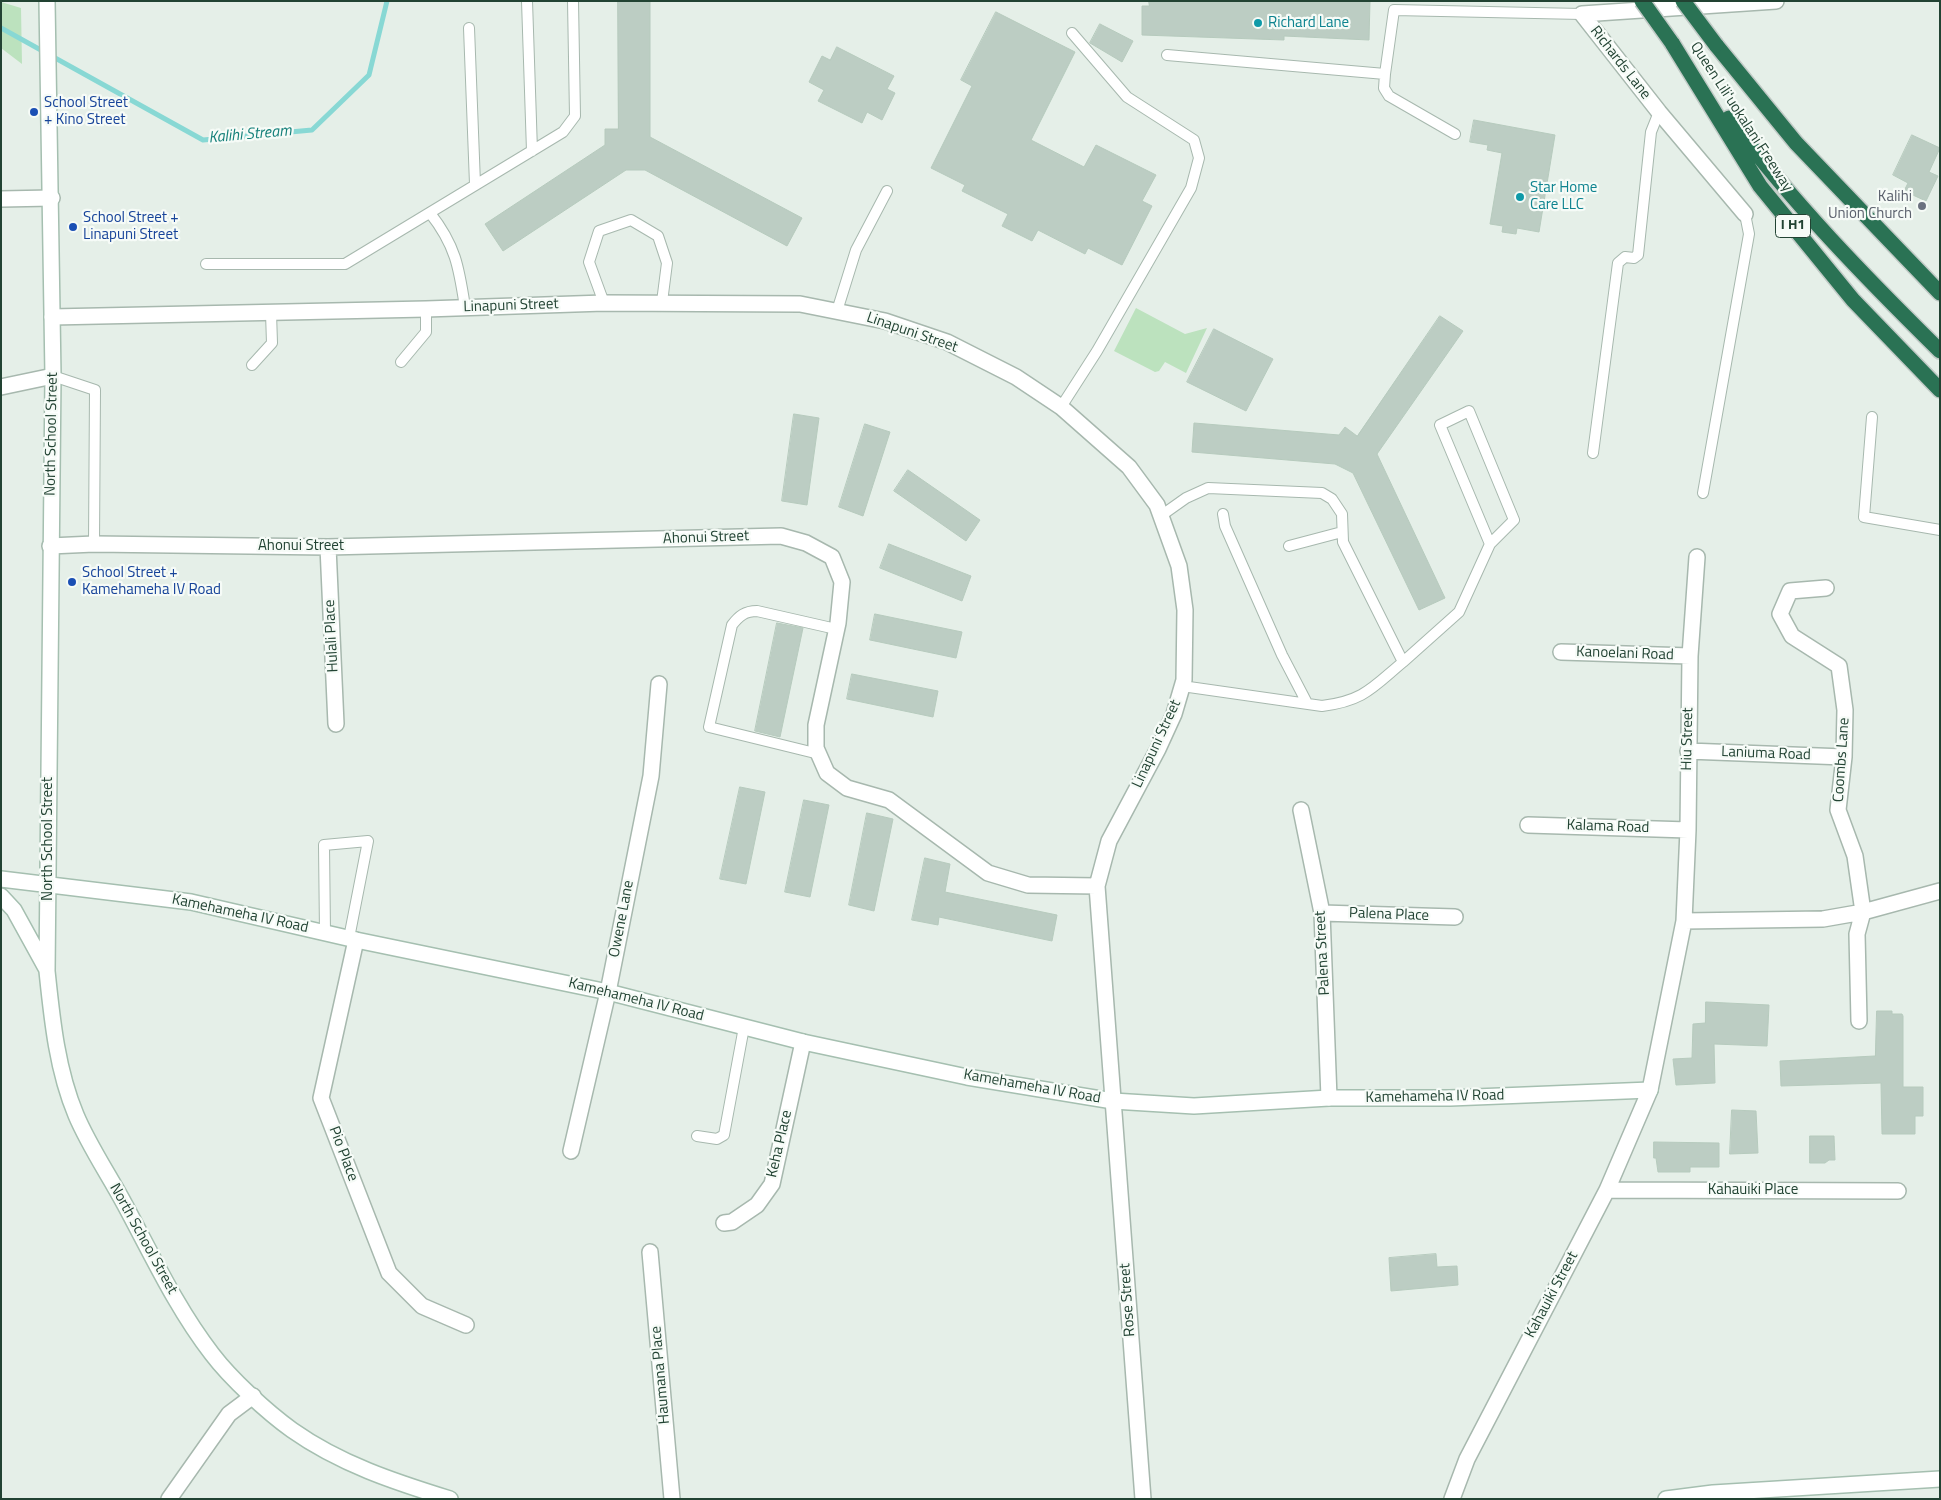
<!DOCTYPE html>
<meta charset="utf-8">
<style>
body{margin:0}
#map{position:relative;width:1941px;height:1500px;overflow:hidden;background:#e5efe8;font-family:"Titillium Web",sans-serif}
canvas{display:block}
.frame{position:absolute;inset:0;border:2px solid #224333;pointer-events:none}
</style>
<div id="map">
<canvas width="1941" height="1500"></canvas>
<div class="frame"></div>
</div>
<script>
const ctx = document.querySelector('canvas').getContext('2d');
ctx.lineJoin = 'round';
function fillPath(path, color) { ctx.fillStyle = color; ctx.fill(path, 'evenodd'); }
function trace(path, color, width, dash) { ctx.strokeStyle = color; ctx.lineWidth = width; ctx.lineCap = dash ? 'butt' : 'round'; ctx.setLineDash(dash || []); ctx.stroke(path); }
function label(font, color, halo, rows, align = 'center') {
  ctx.font = font + ' "Titillium Web",sans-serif'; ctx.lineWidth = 4.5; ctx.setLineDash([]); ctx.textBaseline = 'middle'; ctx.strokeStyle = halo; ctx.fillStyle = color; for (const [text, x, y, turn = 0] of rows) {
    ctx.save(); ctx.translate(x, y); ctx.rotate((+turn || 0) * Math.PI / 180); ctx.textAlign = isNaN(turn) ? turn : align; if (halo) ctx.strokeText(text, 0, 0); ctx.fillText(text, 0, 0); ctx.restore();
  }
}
fillPath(new Path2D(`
 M1 2 21 8 22 64 1 48Z
 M1136 308 1185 334 1207 328 1186 373 1165 362 1159 371 1155 372 1114 351Z`), '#bce2be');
trace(new Path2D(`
 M1 28 203 140 312 130 369 75 387 1`), '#88d8d4', 5);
const building = new Path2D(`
 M618 1H650V137L802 218 787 246 645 170H626L503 251 485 224 605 145V129H618Z
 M1149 1H1370L1369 40 1284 36V40L1142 35V6H1149Z
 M996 12 1075 52 1031 140 1084 167 1096 145 1156 175 1142 201 1152 206 1122 265 1088 248 1085 254 1038 230 1032 241 1002 226 1008 214 962 191 965 185 931 168 972 86 961 80Z
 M1100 24 1133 41 1122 62 1090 43Z
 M837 47 894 76 887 89 895 93 882 120 867 112 862 123 818 101 824 90 809 82 822 56 830 60Z
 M1474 120 1555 135 1539 232 1517 228 1516 234 1502 232 1503 226 1490 224 1502 153 1487 150 1488 145 1470 142Z
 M1912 135 1940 148 1929 172 1938 176 1926 201 1904 191 1908 183 1893 175Z
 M1440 316 1463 331 1377 454 1445 598 1419 610 1353 473 1335 464 1192 452 1194 423 1339 435 1345 427 1357 436Z
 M1214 329 1273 359 1246 411 1187 382Z
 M794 414 819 418 807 505 782 501Z
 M865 424 890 432 863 516 839 507Z
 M908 470 980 520 966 541 894 491Z
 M889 544 971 576 962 601 880 568Z
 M875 614 962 632 956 658 870 640Z
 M777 623 803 628 780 737 755 731Z
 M852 674 938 691 933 717 847 699Z
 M740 787 765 792 746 884 720 879Z
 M804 800 829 805 810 897 785 892Z
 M867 813 893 819 874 911 849 905Z
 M925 858 950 864 945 892 1057 915 1052 941 939 917 938 925 912 920Z
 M1706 1002 1769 1005 1767 1046 1714 1044 1715 1083 1676 1085 1673 1059 1692 1058 1693 1024 1705 1023Z
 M1877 1011H1892V1014H1902L1903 1016V1087H1923V1116H1915V1134H1882L1881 1083 1781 1086 1780 1061 1875 1056Z
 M1732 1110 1756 1111 1758 1153 1730 1154Z
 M1810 1136H1834L1835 1160H1829L1825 1163H1810Z
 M1654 1142 1719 1143V1167H1690V1172H1658L1656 1158H1654Z
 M1436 1254 1437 1267 1457 1266 1458 1285 1391 1291 1389 1258Z`);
fillPath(building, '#bccdc3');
trace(building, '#b6cabd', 1);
const lane = new Path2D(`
 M527 1 532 151
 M469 28 475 184
 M1167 55 1385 74 1394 10 1582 14
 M1385 74 1384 88 1389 96 1455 134
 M430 213C456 246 459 268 465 307
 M206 264H345L563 132 575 116 573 1
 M604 303 589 262 599 231 631 220 658 236 667 263 662 302
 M837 311 856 250 887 191
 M401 362 426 332V309
 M252 365 272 343 271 313
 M53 376 95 390 94 544
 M1061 407 1097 351 1191 188 1199 158 1194 140 1127 97 1072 33
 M1872 417 1864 517 1940 530
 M1593 453 1618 263 1625 257 1634 258 1638 255 1651 132 1659 112
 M1703 493 1749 234 1745 214
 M1223 514 1225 526 1282 655 1307 703
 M1162 515 1186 498 1208 488 1322 493 1332 499 1342 514 1343 542 1403 662C1373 687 1364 701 1322 706L1182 686
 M1289 546 1342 532
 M1403 662 1459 612 1490 544 1514 520 1469 411 1440 425 1490 544
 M819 754 709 727 732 625C739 616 745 611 757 611L836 629
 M325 933 324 845 368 841 349 938
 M697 1136 717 1139 724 1135 744 1027`);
const street = new Path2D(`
 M1 199 52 198
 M1745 214 1659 112 1582 14 1776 1
 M52 317 426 309 604 303 800 304 885 321 947 342 1016 377 1061 407 1129 467 1157 505 1179 566 1185 610 1184 680 1174 714 1158 749 1109 841 1097 886 1143 1499
 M1 387 53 376
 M50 546 94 544 328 547 781 536 806 543 832 557 842 582 838 623 816 725V748L827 773 847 788 889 800 988 873 1028 885 1097 886
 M328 547 336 724
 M1826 588 1790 591 1780 614 1792 636 1839 666 1845 710 1844 757 1838 810 1855 856 1863 912 1857 934 1859 1021
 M1561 652 1690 656
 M1688 751 1844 757
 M1301 810 1322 913 1329 1098
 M1528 825 1688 830
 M1322 913 1455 917
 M1684 921 1823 919 1863 912 1940 891
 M356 940 321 1098 389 1273 422 1306 466 1325
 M571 1151 608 992 651 776 659 684
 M1607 1190 1898 1191
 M724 1223 732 1222 757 1205 772 1184 803 1042
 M650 1252 672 1499
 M169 1499 229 1414 253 1396
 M1452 1499 1467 1459 1607 1190 1650 1090 1684 921 1688 830 1690 656 1697 557`);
const secondary = new Path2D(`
 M47 1 53 376 47 971C52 1019 57 1070 76 1115 89 1146 109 1175 125 1205 152 1255 177 1309 212 1354 231 1379 267 1412 292 1430 340 1464 395 1482 450 1499
 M1 879 191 902 356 940 608 992 803 1042 967 1077 1113 1101 1194 1106 1329 1098H1450L1650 1090
 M1 896 14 910 47 970
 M1666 1499 1713 1493 1940 1479`);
const highway = new Path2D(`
 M1672 43 1760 186 1853 300 1940 390
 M1716 45 1796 143 1940 293
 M1729 118C1792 202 1865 277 1940 351`);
trace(lane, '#a7b8ae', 12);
trace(street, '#a7b8ae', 18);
trace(secondary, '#a5bfb0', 18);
trace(highway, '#c1cac6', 18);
trace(lane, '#fff', 10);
trace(street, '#fff', 15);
trace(secondary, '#fff', 15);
trace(highway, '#2a7254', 15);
const highwayBridge = new Path2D(`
 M1642 1 1672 43
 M1683 1 1716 45`);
trace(highwayBridge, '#c1cac6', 18, []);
trace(highwayBridge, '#2a7254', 15);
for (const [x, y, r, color] of [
 [1258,23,5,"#0f9aa8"],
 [34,112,5,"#1a4fb4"],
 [1520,197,5,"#0f9aa8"],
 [1922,206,5,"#6b7280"],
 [73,227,5,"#1a4fb4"],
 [72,582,5,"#1a4fb4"]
]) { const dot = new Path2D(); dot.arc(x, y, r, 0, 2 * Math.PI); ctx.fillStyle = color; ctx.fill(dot); trace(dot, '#f6fbf7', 2); }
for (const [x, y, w] of [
 [1793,226,35]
]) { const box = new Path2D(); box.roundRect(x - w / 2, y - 11.5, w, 23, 4); ctx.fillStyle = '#f6fbf7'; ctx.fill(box); trace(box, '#224333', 1); }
label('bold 14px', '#224333', null, [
 ["I H1",1793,226]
]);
label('15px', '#0d838f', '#f6fbf7', [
 ["Richard Lane",1268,23],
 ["Star Home",1530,188],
 ["Care LLC",1530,205]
], 'left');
label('15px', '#224333', '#f6fbf7', [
 ["Richards Lane",1620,63,52],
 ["Queen Liliʻuokalani Freeway",1741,117,57],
 ["Linapuni Street",511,306,-2],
 ["Linapuni Street",912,333,19],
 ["North School Street",52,434,-89],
 ["Ahonui Street",706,538,-2],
 ["Ahonui Street",301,546],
 ["Hulali Place",332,636,-93],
 ["Kanoelani Road",1625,654,2],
 ["Hiu Street",1688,739,-89],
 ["Linapuni Street",1157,744,-65],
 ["Laniuma Road",1766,754,2],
 ["Coombs Lane",1842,760,-86],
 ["Kalama Road",1608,827,2],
 ["North School Street",48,839,-90],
 ["Kamehameha IV Road",240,914,12],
 ["Palena Place",1389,915,2],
 ["Owene Lane",622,919,-79],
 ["Palena Street",1323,953,-93],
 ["Kamehameha IV Road",636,1000,14],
 ["Kamehameha IV Road",1032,1087,10],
 ["Kamehameha IV Road",1435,1097,-1],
 ["Keha Place",780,1144,-77],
 ["Pio Place",343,1154,69],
 ["Kahauiki Place",1753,1190],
 ["North School Street",143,1239,61],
 ["Kahauiki Street",1552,1295,-62],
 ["Rose Street",1128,1300,-94],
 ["Haumana Place",661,1375,-95]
]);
label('15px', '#164399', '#f6fbf7', [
 ["School Street",44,103],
 ["+ Kino Street",44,120],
 ["School Street +",83,218],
 ["Linapuni Street",83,235],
 ["School Street +",82,573],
 ["Kamehameha IV Road",82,590]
], 'left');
label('15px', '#5b616d', '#f6fbf7', [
 ["Kalihi",1912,197],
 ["Union Church",1912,214]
], 'right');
label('italic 16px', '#15807a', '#f6fbf7', [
 ["Kalihi Stream",250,135,-5]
]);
</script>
